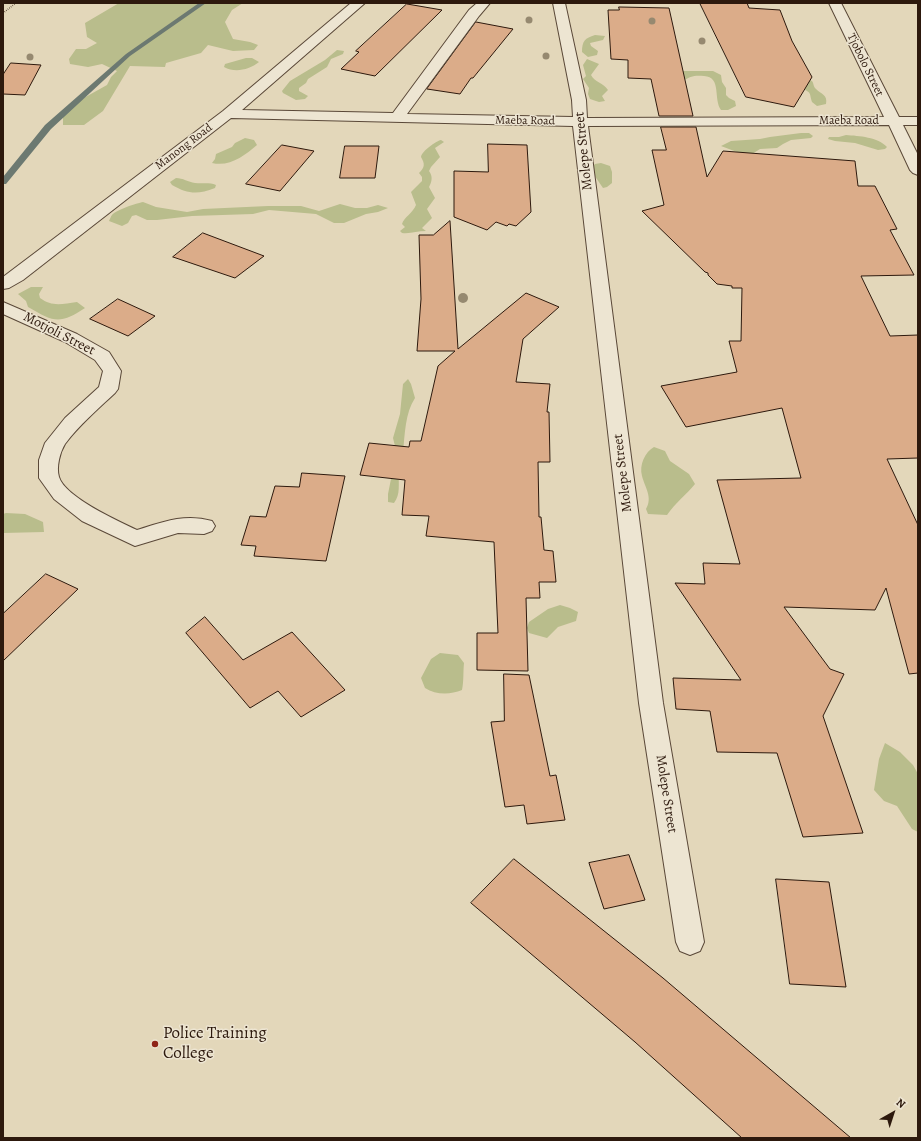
<!DOCTYPE html>
<style>
body{margin:0}
#map{position:relative;width:921px;height:1141px;overflow:hidden;background:#e3d7ba;font-family:Alegreya,serif}
canvas{display:block}
.frame{position:absolute;inset:0;border:4px solid #2d190d;pointer-events:none}
.north{position:absolute;left:873px;top:1093px;width:40px;height:40px;-webkit-text-stroke:3px #ede5d2;paint-order:stroke;rotate:39deg;font-size:11px;font-weight:700;line-height:16px;text-align:center;color:#2d190d}
.north::after{content:'';display:block;margin:auto;width:14px;height:18px;background:#2d190d;clip-path:polygon(50% 0,100% 100%,50% 72%,0 100%)}
</style>
<div id="map">
<canvas width="921" height="1141"></canvas>
<div class="frame"></div>
<div class="north">N</div>
</div>
<script>
const ctx = document.querySelector('canvas').getContext('2d');
ctx.lineJoin = 'round';
function fillPath(path, color) { ctx.fillStyle = color; ctx.fill(path, 'evenodd'); }
function trace(path, color, width, dash) { ctx.strokeStyle = color; ctx.lineWidth = width; ctx.lineCap = dash ? 'butt' : 'round'; ctx.setLineDash(dash || []); ctx.stroke(path); }
function label(font, color, halo, rows, align = 'center') {
  ctx.font = font + ' Alegreya,serif'; ctx.lineWidth = 3; ctx.setLineDash([]); ctx.textBaseline = 'middle'; ctx.strokeStyle = halo; ctx.fillStyle = color; for (const [text, x, y, turn = 0] of rows) {
    ctx.save(); ctx.translate(x, y); ctx.rotate((+turn || 0) * Math.PI / 180); ctx.textAlign = isNaN(turn) ? turn : align; if (halo) ctx.strokeText(text, 0, 0); ctx.fillText(text, 0, 0); ctx.restore();
  }
}
fillPath(new Path2D(`
 M119 3H243L232 10 225 22 233 39 250 42 258 45 254 50 233 51 208 45 201 53 166 63 165 67 130 66 103 111 84 125H63V115L73 104 107 85 111 77 117 71 102 64 88 67 70 64 69 59 76 49H86L97 43 87 37 85 23Z
 M595 35 605 36 603 40 590 43 591 46 598 51 597 55 588 57 582 52C582 41 585 38 595 35Z
 M337 50 344 51 343 54 331 59 327 67 308 79 306 83 299 88V91L308 96 305 99 296 100 283 93 282 91 290 81 325 60Z
 M246 58H252L259 62C249 70 235 73 224 67L225 64Z
 M587 59 599 64 591 75C594 82 604 83 608 90L602 96 605 101 599 102 590 99 588 94 589 88 583 79 586 76 583 65Z
 M681 71H713L721 75 722 82 726 88V95L729 98 735 101 736 106 728 110H721C713 99 722 77 704 76 695 75 690 76 683 81Z
 M803 78 812 81C814 84 813 86 816 89 821 94 828 95 826 104L817 106 812 102C809 92 812 93 801 88Z
 M801 133H809L813 136 811 138 791 140 783 144 777 148 760 149 752 154 745 155 721 146 731 141 760 139 770 137Z
 M846 135C859 136 878 137 887 147L885 149 878 150 855 143 835 141 828 139 829 137H839Z
 M245 138 254 140 257 145C244 156 230 167 212 163L215 159 216 154 232 147 235 143Z
 M441 140 444 142 435 148 440 157 431 167 429 171C433 176 432 182 429 187L435 198 427 209 432 218 422 228 426 231C417 231 411 234 402 233L400 231 405 227 402 224C404 217 413 213 416 205L411 192 422 181V177L419 173C425 167 425 164 421 157 422 151 436 141 441 140Z
 M601 163 610 166 612 172V183L607 187 603 188 590 169 595 164Z
 M176 178C183 178 188 182 195 183 203 184 209 182 216 185L215 188C197 195 188 194 172 185L170 182Z
 M143 202 156 207 187 212 203 209 268 206H301L319 211 340 204 355 208H367L378 205 388 208 378 212 366 214 344 223H334L316 214 269 210 253 214 192 216 157 220H147L136 215 132 216 128 223 122 226 109 221C110 219 111 216 112 215 116 210 137 203 143 202Z
 M31 287H43L39 294 40 298C52 307 62 304 77 302L85 308C59 325 54 322 28 307L26 301 18 294Z
 M408 379 411 384 415 398C405 413 405 434 403 452 402 459 400 466 399 473 398 484 401 494 394 503L388 502V494L391 479V473L396 450 393 438 400 414 403 384Z
 M654 447 665 451 670 461 689 474 695 484C686 495 676 502 667 515L648 514 646 509C653 497 645 488 642 476 639 465 645 452 654 447Z
 M6 513 25 514 43 522 44 532 3 533V514Z
 M560 605 570 608 578 612 576 621 558 627 547 638 529 633 527 628 529 622 548 609Z
 M440 653 458 655 464 663C463 673 464 680 462 690 450 695 436 695 425 688L421 678 431 659Z
 M885 743 900 752 913 765 918 774V832L912 829 897 806 884 801 874 790 879 759Z`), '#b9bd8c');
fillPath(new Path2D(`
 M199 3H206L130 56 51 129 6 184H3V177L45 125 126 54Z`), '#6c7971');
const building = new Path2D(`
 M700 3H747L749 8 780 10 792 41 812 77 794 107 746 97Z
 M407 4 442 10 375 76 341 69 359 52 356 51Z
 M619 7 669 8 693 116H659L651 79 628 78V60L611 59 608 10H619Z
 M476 22 513 29 473 78H471L460 94 427 89Z
 M11 63 41 65 25 95 3 94V75Z
 M661 127H696L707 177 723 151 855 161 858 186H875L897 229 890 230 914 275 861 276 890 336 918 335V458L887 459 918 525V673L909 674 886 588 875 610 784 607 830 669 844 674 823 716 863 833 803 837 777 753 717 752 710 711 676 709 673 678 741 680 675 583 705 584 703 563 740 564 717 480 801 478 782 408 686 427 661 386 737 372 729 341H741L742 288H732V286L717 284 708 275V273L705 272 642 211 664 205 652 150H666Z
 M488 144 527 145 531 212 516 226 509 224 507 226 496 222 487 230 454 217V171L488 172Z
 M282 145 314 151 280 191 246 184Z
 M345 146H379L375 178H340Z
 M450 221 458 349 526 293 559 307 523 339 516 382 550 384 547 412H549L550 462H538L539 517H541L544 550 553 551 556 582H539L540 598H526L528 671 477 670V633H498L494 542 426 536 429 516 402 515 405 480 360 475 369 443 409 447 410 441H421L438 366 455 351H417L421 299 419 235H433Z
 M203 233 264 256 235 278 173 257Z
 M118 299 155 316 128 336 90 319Z
 M302 473 345 476 326 561 254 556 256 546 241 545 250 516 266 517 275 486 299 487Z
 M46 574 78 589 3 661V614Z
 M205 617 243 660 292 632 345 690 301 717 278 691 250 708 186 633Z
 M504 674 529 675 550 776 556 775 565 820 527 824 524 805 505 807 491 722 504 721Z
 M629 855 645 900 604 909 589 863Z
 M514 859 663 978 851 1138H742L635 1042 471 903Z
 M776 879 829 882 846 987 790 984Z`);
fillPath(building, '#dbac89');
trace(building, '#2d190d', 1);
const minor = new Path2D(`
 M351 3H365L242 110 393 113 469 10 477 3H490L479 16 407 114 573 117 572 100 553 3H565L586 100 587 118 884 117 829 3H841L899 117H918V125H903L918 155V175L913 173 910 170 889 125 588 126 663 703 704 942 700 951 690 955 680 951 676 942 639 703 573 126 231 118 23 280 9 288 3 289V277L223 111Z
 M3 302 77 334 109 352 121 371 118 389 115 393C98 409 79 425 65 444 60 452 56 467 59 477 65 497 118 521 137 530 162 522 185 513 212 521L215 526 212 531 204 534 178 533 135 546 82 521 54 499 39 478V460L45 443 65 418 99 387 103 371 95 360 65 342 3 314Z`);
trace(minor, '#5a4838', 2);
trace(new Path2D(`
 M3 13 16 3`), '#2d190d', 1.5, [0.5, 1.5]);
fillPath(minor, '#ede5d2');
ctx.fillStyle = '#968970';
for (const [x, y, r] of [
 [529,20,3.5],
 [652,21,3.5],
 [702,41,3.5],
 [546,56,3.5],
 [30,57,3.5],
 [463,298,5]
]) { ctx.beginPath(); ctx.arc(x, y, r, 0, 2 * Math.PI); ctx.fill(); }
for (const [x, y, r, color] of [
 [155,1044,4,"#8f2418"]
]) { const dot = new Path2D(); dot.arc(x, y, r, 0, 2 * Math.PI); ctx.fillStyle = color; ctx.fill(dot); trace(dot, '#ede5d2', 1.5); }
label('12px', '#2d190d', '#ede5d2', [
 ["Tjobolo Street",865,65,64],
 ["Maeba Road",525,121,1],
 ["Maeba Road",849,121],
 ["Manong Road",184,147,-37]
]);
label('14px', '#2d190d', '#ede5d2', [
 ["Molepe Street",584,151,-96],
 ["Motjoli Street",59,334,27],
 ["Molepe Street",623,473,-97],
 ["Molepe Street",666,794,81]
]);
label('17px', '#2d190d', '#ede5d2', [
 ["Police Training",163,1034],
 ["College",163,1054]
], 'left');
</script>
